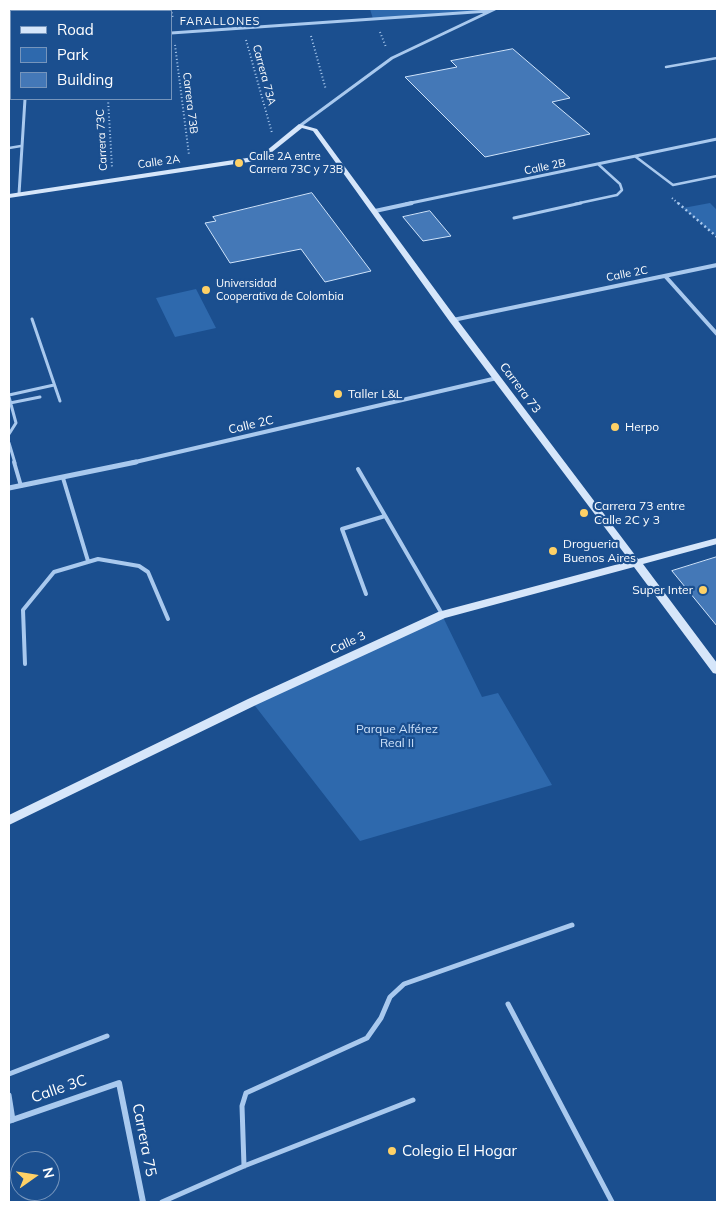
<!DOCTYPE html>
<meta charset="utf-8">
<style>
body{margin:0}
#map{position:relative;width:726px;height:1211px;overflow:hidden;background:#1b4f8f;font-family:Mulish,sans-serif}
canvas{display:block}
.frame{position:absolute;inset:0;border:10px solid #fff;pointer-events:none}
.legend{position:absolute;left:10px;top:10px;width:162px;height:90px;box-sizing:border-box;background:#1b4f8f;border:1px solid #7695bc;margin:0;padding:6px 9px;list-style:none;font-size:15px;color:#fff}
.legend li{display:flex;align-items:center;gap:10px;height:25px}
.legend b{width:25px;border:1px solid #7695bc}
.north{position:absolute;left:10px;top:1151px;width:50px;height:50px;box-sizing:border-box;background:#1b4f8f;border:1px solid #7695bc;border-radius:50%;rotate:77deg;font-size:14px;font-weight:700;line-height:20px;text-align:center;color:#fff}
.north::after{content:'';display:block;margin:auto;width:18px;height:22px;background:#ffd166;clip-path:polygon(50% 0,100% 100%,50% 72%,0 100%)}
</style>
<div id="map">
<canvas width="726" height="1211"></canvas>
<div class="frame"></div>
<ul class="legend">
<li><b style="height:6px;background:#d6e6fa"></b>Road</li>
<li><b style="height:14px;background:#2e69ad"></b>Park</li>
<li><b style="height:14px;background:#4478b7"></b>Building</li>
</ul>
<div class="north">N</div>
</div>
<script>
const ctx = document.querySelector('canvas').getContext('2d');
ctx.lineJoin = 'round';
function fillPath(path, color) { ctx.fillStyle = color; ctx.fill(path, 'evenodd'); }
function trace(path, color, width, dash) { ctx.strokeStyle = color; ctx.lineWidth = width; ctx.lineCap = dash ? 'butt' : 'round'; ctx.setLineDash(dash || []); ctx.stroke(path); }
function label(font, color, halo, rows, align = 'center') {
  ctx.font = font + ' Mulish,sans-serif'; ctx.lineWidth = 4.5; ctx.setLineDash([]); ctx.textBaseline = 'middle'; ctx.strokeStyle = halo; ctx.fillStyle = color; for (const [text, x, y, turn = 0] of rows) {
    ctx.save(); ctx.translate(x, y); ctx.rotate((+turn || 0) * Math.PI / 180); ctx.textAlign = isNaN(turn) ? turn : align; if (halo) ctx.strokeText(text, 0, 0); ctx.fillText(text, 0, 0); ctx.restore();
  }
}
fillPath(new Path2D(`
 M370 9H495L489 11 373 19Z
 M710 203 717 210V237L683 208Z
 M196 289 216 328 175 337 156 298Z
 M442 615 482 697 498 693 552 785 360 841 252 702Z`), '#2e69ad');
const building = new Path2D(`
 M513 49 570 98 552 102 590 134 485 157 405 77 457 67 451 61Z
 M312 193 371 271 325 282 301 249 230 263 205 223 216 221 213 217Z
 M430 211 451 236 423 241 403 217Z
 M717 557V626L672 571Z`);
fillPath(building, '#4478b7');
trace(building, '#cfe3fa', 1);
trace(new Path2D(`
 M105 9V11
 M171 9 173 19
 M380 32 386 47
 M311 36 326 90
 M246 40 272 133
 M175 45 189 155
 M108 99 112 167
 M672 198 679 204`), '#a9c9ee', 2, [1, 2.5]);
trace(new Path2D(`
 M678 203 717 237`), '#a9c9ee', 2.5, [2, 3]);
trace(new Path2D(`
 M666 67 717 58
 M9 148 21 146
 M636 157 673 185 717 176
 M575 204 617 195 622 190 620 184 599 165`), '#a9c9ee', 2.5);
trace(new Path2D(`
 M514 218 581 203
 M32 319 60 401
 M9 395 54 385
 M9 397 16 423 9 434
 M10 403 40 397
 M9 443 15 463`), '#a9c9ee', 3);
trace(new Path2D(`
 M14 462 21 486
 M358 469 442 614
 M63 478 88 561
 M366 594 342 529 385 516
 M25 664 23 610 54 572 98 559 139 566 148 572 168 619`), '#a9c9ee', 4);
trace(new Path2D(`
 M508 1004 612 1202
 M9 1074 107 1036
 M9 1095 13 1120
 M244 1166 242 1106 246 1093 367 1038 381 1018 390 997 404 984 572 925
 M162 1202 244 1166 413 1100`), '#a9c9ee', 5);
trace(new Path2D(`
 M31 9V11
 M171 33 489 11
 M9 68H11
 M301 125 392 58 495 9
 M19 194 25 99
 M406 204 717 139`), '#a9c9ee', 3);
trace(new Path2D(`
 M375 211 412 203
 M666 277 717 334
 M453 320 717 265
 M131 463 497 378`), '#a9c9ee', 4);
trace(new Path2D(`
 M9 488 136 462`), '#a9c9ee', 5);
trace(new Path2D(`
 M9 1121 119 1083 143 1202`), '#a9c9ee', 6);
fillPath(new Path2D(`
 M299 124 317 129 456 318 638 559 717 538V544L643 564 717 663V674L713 673 634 567 445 618 256 705 9 825V815L248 699 438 612 630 561 450 322 313 131 302 128 262 160 9 198V194L260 156Z`), '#d6e6fa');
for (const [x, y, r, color] of [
 [239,163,5,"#ffd166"],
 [206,290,5,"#ffd166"],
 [338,394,5,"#ffd166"],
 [615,427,5,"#ffd166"],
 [584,513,5,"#ffd166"],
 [553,551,5,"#ffd166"],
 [703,590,5,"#ffd166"],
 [392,1151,5,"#ffd166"]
]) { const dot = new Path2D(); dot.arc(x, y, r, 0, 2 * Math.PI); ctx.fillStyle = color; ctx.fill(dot); trace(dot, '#1b4f8f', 2); }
ctx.letterSpacing = '1px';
label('11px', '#fff', '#1b4f8f', [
 ["FARALLONES",220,22]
]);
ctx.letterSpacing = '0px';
label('11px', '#fff', '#1b4f8f', [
 ["Carrera 73A",264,75,75],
 ["Carrera 73B",190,103,83],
 ["Carrera 73C",102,140,-93],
 ["Calle 2A",159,162,-8],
 ["Calle 2B",545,167,-12],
 ["Calle 2C",627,274,-11]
]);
label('11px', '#fff', '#1b4f8f', [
 ["Calle 2A entre",249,157],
 ["Carrera 73C y 73B",249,170],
 ["Universidad",216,284],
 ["Cooperativa de Colombia",216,297]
], 'left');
label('12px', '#fff', '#1b4f8f', [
 ["Carrera 73",520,388,53],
 ["Calle 2C",251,425,-13],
 ["Calle 3",348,643,-25]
]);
label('12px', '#fff', '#1b4f8f', [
 ["Taller L&L",348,394],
 ["Herpo",625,427],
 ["Carrera 73 entre",594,506],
 ["Calle 2C y 3",594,520],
 ["Drogueria",563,544],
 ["Buenos Aires",563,558],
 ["Super Inter",693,590,"right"]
], 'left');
label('12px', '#cfe3fa', '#1b4f8f', [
 ["Parque Alférez",397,729],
 ["Real II",397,743]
]);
label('15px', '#fff', '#1b4f8f', [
 ["Calle 3C",59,1089,-19],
 ["Carrera 75",144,1140,79]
]);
label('15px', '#fff', '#1b4f8f', [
 ["Colegio El Hogar",402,1151]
], 'left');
</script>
